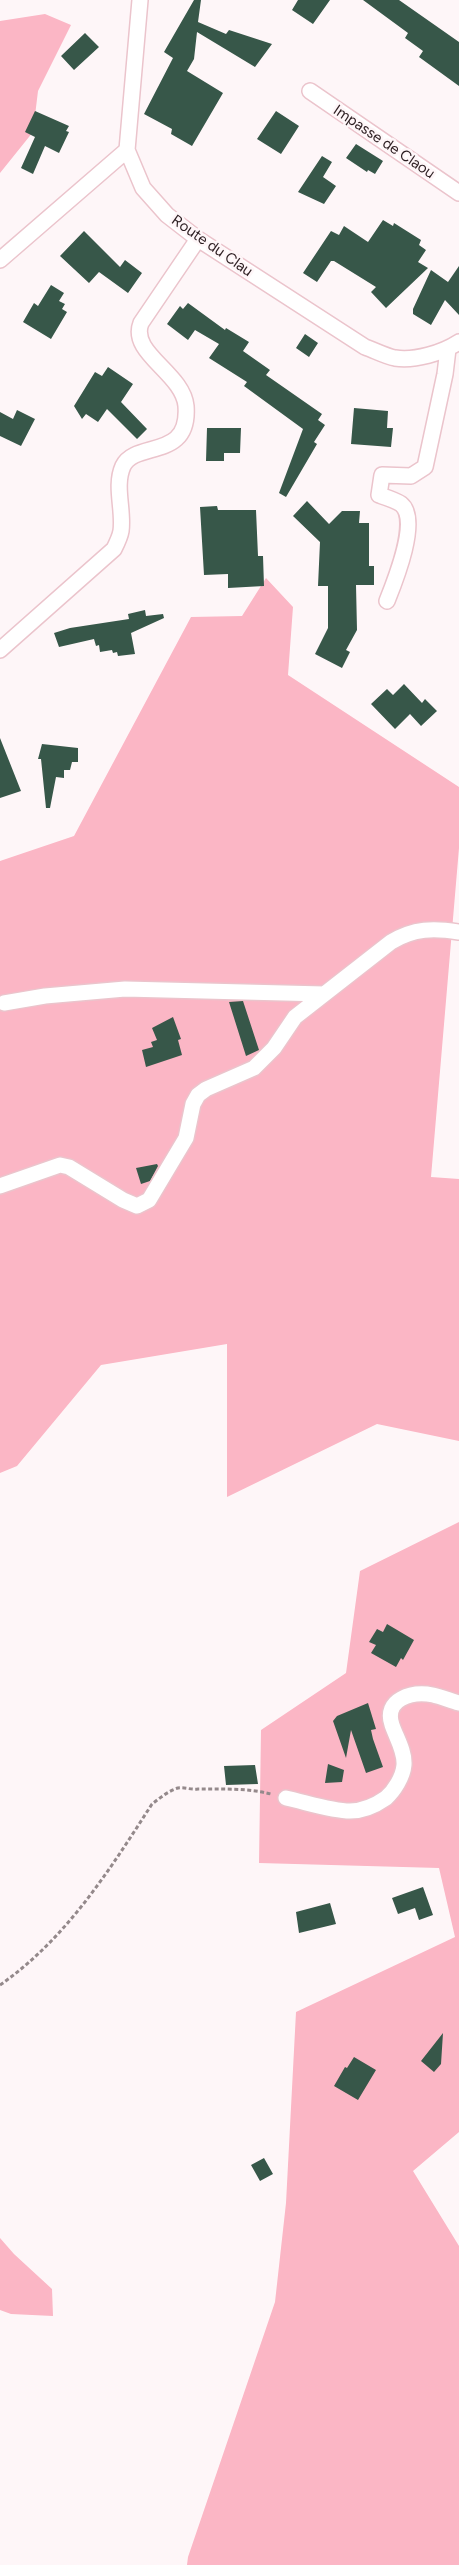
<!DOCTYPE html>
<style>
body{margin:0}
canvas{display:block;background:#fef6f8}
</style>
<canvas width="459" height="2565"></canvas>
<script>
const ctx = document.querySelector('canvas').getContext('2d');
ctx.lineJoin = 'round';
function fillPath(path, color) { ctx.fillStyle = color; ctx.fill(path, 'evenodd'); }
function trace(path, color, width, dash) { ctx.strokeStyle = color; ctx.lineWidth = width; ctx.lineCap = dash ? 'butt' : 'round'; ctx.setLineDash(dash || []); ctx.stroke(path); }
function label(font, color, halo, rows, align = 'center') {
  ctx.font = font + ' Figtree,sans-serif'; ctx.lineWidth = 5; ctx.setLineDash([]); ctx.textBaseline = 'middle'; ctx.strokeStyle = halo; ctx.fillStyle = color; for (const [text, x, y, turn = 0] of rows) {
    ctx.save(); ctx.translate(x, y); ctx.rotate((+turn || 0) * Math.PI / 180); ctx.textAlign = isNaN(turn) ? turn : align; if (halo) ctx.strokeText(text, 0, 0); ctx.fillText(text, 0, 0); ctx.restore();
  }
}
fillPath(new Path2D(`
 M45 14 71 25 38 91 33 132 0 173V21Z
 M266 578 293 607 288 675 459 787V848L431 1177 459 1179V1441L377 1424 227 1497V1344L101 1365 17 1466 0 1473V861L74 836 191 617 242 616Z
 M459 1522V2132L413 2171 459 2246V2565H187L188 2557 275 2302 286 2203 296 2012 455 1937 439 1868 259 1863 261 1730 346 1673 360 1571Z
 M0 2238 14 2254 52 2289 53 2316 11 2314 0 2310Z`), '#fbb6c5');
fillPath(new Path2D(`
 M194 0H201L198 22 226 34 229 30 272 44 255 67 197 32 194 59 187 71 223 93 192 146 171 134 172 129 144 114 173 58 164 52Z
 M298 0H330L313 24 292 10Z
 M363 0H399L459 42V86L419 57 423 51 405 38 408 33Z
 M85 33 99 47 74 70 61 56Z
 M35 111 69 126 66 131 69 132 59 153 45 146 33 174 21 168 35 137 25 132Z
 M276 111 299 126 281 154 257 139Z
 M356 144 383 161 375 174 368 170 367 172 346 158Z
 M322 156 332 162 323 177 336 186 324 204 298 192Z
 M383 220 393 226 394 223 421 240 419 245 426 250 418 262 428 268 386 308 371 292 376 287 334 261H331L317 282 303 273 331 231 339 235 344 226 368 242Z
 M84 231 120 267 125 260 142 273 128 293 99 272 89 283 60 256Z
 M459 266V315L445 300 431 325 413 314V309L431 270 448 282Z
 M51 285 64 293 59 301 65 304 62 309 67 312 51 339 23 322 34 303 38 306Z
 M188 303 225 330 226 328 249 342 243 351 270 370 266 375 322 414 318 420 325 425 314 442 317 444 286 497 279 493 303 429 244 386 247 382 209 358 219 344 195 330 188 340 167 324 180 306 183 309Z
 M305 334 318 343 309 357 296 348Z
 M108 367 133 384 121 402 147 429 137 439 107 409 98 422 86 414 82 419 74 406 95 372 102 376Z
 M354 408 388 411 387 428H393L391 447 351 444Z
 M17 410 35 419 21 446 0 436V412L13 419Z
 M207 428H241L240 453H224V461H206Z
 M307 501 329 524 342 511H360L359 523H369V566H374V585H356L357 630 346 650 350 652 342 668 315 654 328 628V586H318L320 542 293 516Z
 M217 506 218 510H256L258 556H263L264 586 228 588V574L204 575 200 507Z
 M145 610 146 616 163 614 164 618 131 633 135 654 118 656 117 652 113 653 112 650 100 652 99 645 96 646 94 639 59 647 54 633 70 628 129 619 128 614Z
 M404 684 422 703 425 699 437 711 421 726 410 714 395 729 371 704 387 689 393 695Z
 M0 738 21 791 0 798Z
 M42 744 78 748V762H72L70 770H64V778L56 777 50 808H46L41 759H38Z
 M243 1001 259 1050 246 1056 229 1002Z
 M173 1017 181 1039 178 1040 182 1055 146 1067 142 1050 153 1047 151 1042 157 1040 152 1028Z
 M157 1164 158 1166 150 1181 141 1184 136 1168Z
 M387 1624 414 1640 403 1660 401 1658 396 1667 371 1653 376 1645 369 1642 377 1629 383 1632Z
 M368 1703 376 1729 371 1730 373 1739 383 1767 366 1773 351 1730 346 1758 333 1721 337 1716Z
 M328 1764 344 1770 342 1782 325 1783Z
 M255 1765 258 1784 226 1785 224 1766Z
 M423 1887 433 1915 419 1920 415 1908 398 1914 392 1898Z
 M330 1903 336 1924 299 1933 296 1912Z
 M443 2033 441 2064 434 2072 421 2061Z
 M354 2057 376 2070 358 2100 334 2086 345 2067 347 2068Z
 M264 2158 273 2174 260 2181 251 2165Z`), '#375749');
const street = new Path2D(`
 M140 0 127 150 143 188 167 215 198 239 365 347C374 350 385 356 395 358 415 361 442 353 459 342
 M310 91 459 193
 M0 260 127 150
 M387 601C395 581 420 519 401 504 395 500 385 497 379 495L382 475 411 476 425 467 445 374 448 349
 M0 650 114 549C117 543 120 537 121 531 124 510 114 486 123 466 136 440 190 461 186 406 183 373 129 353 141 323L198 239
 M4 1003 45 996 125 989 324 994
 M0 1186 60 1165 69 1167 123 1200 137 1206 149 1200 186 1138 193 1104 198 1095 206 1089 254 1068 274 1048 295 1017 391 942C414 928 434 928 459 932
 M286 1798C305 1802 332 1811 350 1811 363 1811 376 1805 386 1798 394 1791 403 1777 404 1765 405 1751 396 1737 392 1725 383 1699 412 1691 433 1695 442 1697 451 1701 459 1703`);
trace(street, '#ebc4cc', 18);
trace(new Path2D(`
 M0 1985C66 1939 109 1871 152 1804 160 1798 168 1791 178 1788 185 1787 191 1790 198 1789 222 1789 247 1788 271 1794`), '#94898b', 3, [4, 2.5]);
trace(street, '#fff', 15);
label('15px', '#2b1d20', '#fef6f8', [
 ["Impasse de Claou",384,142,34],
 ["Route du Clau",212,246,35]
]);
</script>
